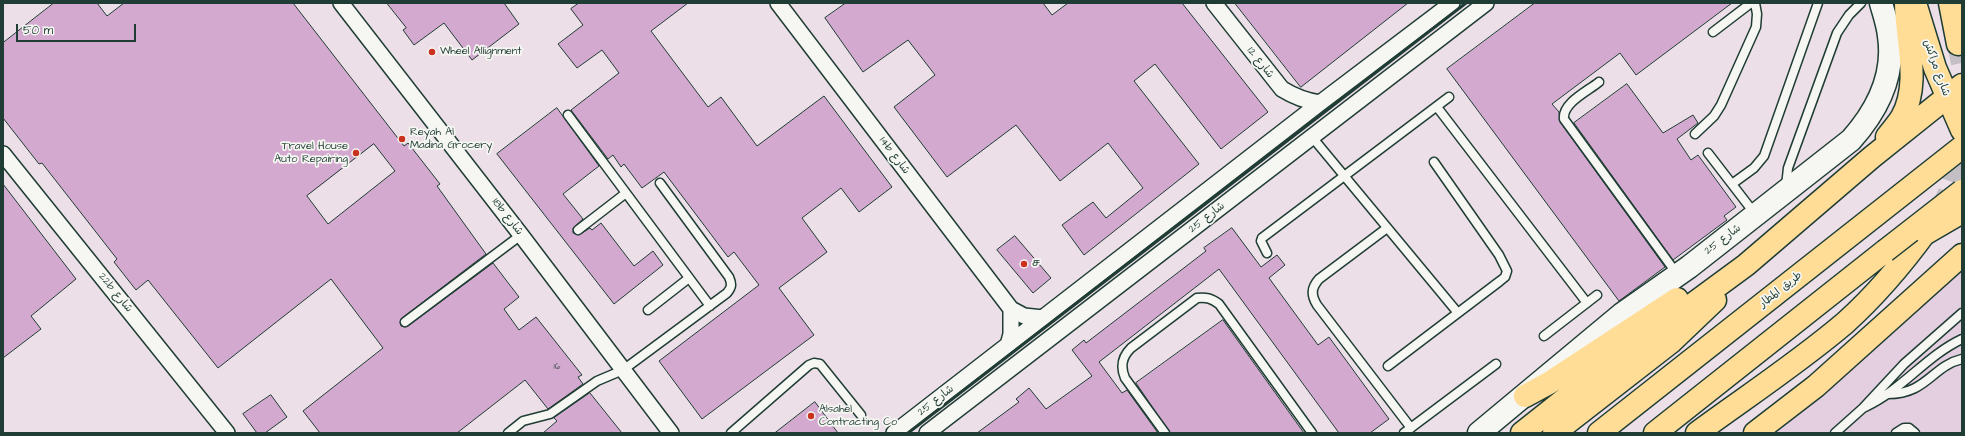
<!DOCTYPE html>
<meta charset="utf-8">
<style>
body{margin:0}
#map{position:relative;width:1965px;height:436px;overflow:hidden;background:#ecdfe8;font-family:"Architects Daughter",sans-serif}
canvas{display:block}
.frame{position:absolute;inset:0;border:4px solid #1f3d34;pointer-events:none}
.scale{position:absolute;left:16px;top:24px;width:120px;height:18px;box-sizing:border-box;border:2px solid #1f3d34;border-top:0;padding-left:5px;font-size:12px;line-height:14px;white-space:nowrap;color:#1f3d34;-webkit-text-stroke:3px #f6f6f2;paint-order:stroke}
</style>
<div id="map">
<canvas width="1965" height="436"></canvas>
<div class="frame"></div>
<div class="scale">50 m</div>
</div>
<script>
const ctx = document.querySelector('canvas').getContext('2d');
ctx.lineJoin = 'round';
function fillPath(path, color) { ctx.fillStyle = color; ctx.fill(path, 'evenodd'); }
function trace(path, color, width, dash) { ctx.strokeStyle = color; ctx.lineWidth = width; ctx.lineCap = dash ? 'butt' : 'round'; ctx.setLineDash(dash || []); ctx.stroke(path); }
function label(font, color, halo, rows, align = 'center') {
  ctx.font = font + ' "Architects Daughter","Playpen Sans Arabic","Noto Sans Tamil",sans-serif'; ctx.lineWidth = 3.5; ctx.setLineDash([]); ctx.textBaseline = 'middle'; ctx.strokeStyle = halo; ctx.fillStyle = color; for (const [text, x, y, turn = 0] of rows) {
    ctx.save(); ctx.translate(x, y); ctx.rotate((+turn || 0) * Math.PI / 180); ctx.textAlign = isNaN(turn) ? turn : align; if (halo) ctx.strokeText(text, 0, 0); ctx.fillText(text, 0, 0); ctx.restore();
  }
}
fillPath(new Path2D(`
 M1962 262V433H1761Z`), '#e4cfe0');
const building = new Path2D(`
 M54 3H97L107 16 124 3H293L404 146 408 143 440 184 437 186 486 254 402 318 400 322 401 326 405 327 408 326 493 263 519 297 504 309 519 330 536 317 582 375 578 377 583 384 548 409 525 380 457 433H320L303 411 383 348 331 279 218 368 148 280 136 290 114 262 117 259 42 163 39 164 3 118V43ZM374 144 395 171 328 224 307 196Z
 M387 3H504L519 24 472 60 444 23 414 45 403 30 406 28Z
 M579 3H688L651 31 708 107 721 97 757 146 824 96 892 187 859 212 841 188 802 218 827 252 779 288 814 335 702 419 659 361 759 285 734 252 728 257 664 172 642 188 624 164 621 167 613 155 608 159 571 110 619 73 602 50 577 68 558 44 583 25 571 9Z
 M846 3H1043L1052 15 1068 3H1182L1268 112 1221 149 1155 64 1134 81 1199 164 1084 255 1062 225 1093 202 1106 218 1143 188 1108 143 1060 181 1016 125 947 177 894 107 935 75 908 40 863 72 825 18Z
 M1235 3H1408L1301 87Z
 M1535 3H1732L1636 75 1620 53 1552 104 1559 112 1560 122 1665 267 1619 301 1447 69Z
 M1627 84 1663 133 1693 115 1698 123 1677 139 1691 160 1698 155 1736 207 1724 216 1727 220 1673 260 1574 123Z
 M557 108 599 166 563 194 583 219 573 228V233L579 235 590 228 592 230 601 223 634 266 653 251 663 265 614 304 497 154Z
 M3 184 76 279 31 316 41 329 3 358Z
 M1232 228 1261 267 1277 255 1285 265 1269 278 1318 345 1329 337 1389 419 1370 433H1339L1219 269 1099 362 1122 393 1127 390 1158 433H977L1019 402 1016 399 1029 388 1046 409 1092 376 1072 350 1084 340 1086 343 1206 251 1204 248Z
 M1015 236 1051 278 1033 293 997 250Z
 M1223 320 1304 433H1170L1136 383Z
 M590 393 622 433H543L557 421 554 418Z
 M271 395 287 417 265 433H257L243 414Z
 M815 402 838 433H775Z`);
fillPath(building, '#d3a9cf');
trace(building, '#1f3d34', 1);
trace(new Path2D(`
 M1958 44 1962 63
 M1939 212C1951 193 1957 171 1962 149`), '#c3bfc4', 22, [22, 11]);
const lane = new Path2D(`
 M1713 32 1751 3
 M1599 82C1588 91 1562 103 1564 119L1677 274
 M1437 107 1587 303
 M568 115 710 306
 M1695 134 1714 116 1721 105 1756 27 1757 14 1755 3
 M1312 137 1458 313
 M1708 153 1755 214
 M1732 184 1754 168 1764 156 1818 3
 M1786 186 1788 168 1837 33 1849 15 1861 3
 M1387 228 1319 279C1311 288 1311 295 1317 305L1411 428
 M578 230 626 193
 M1267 253 1261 241 1262 238 1449 97
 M648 310 689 278
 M405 322 521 235
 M1544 336 1597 295
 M1388 366 1500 281 1505 277 1507 271 1499 255 1434 162
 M1888 394C1927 394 1932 366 1962 359
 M1865 407C1902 390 1926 356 1962 339
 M508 433 523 421 550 414 597 381 623 370 727 293C732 287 732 284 729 277L660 183
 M731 433 809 365 814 363 820 364 861 415
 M1165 433 1125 378C1120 366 1122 357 1131 348L1197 298C1206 297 1211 298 1219 304L1312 433
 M1404 433 1496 364
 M1835 433 1863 408 1904 364 1962 313
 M1896 433 1904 428H1909L1915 433`);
const street = new Path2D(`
 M341 3 521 235 671 433
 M778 3 1011 309 1024 316 1043 318
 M1214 3 1282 89C1295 97 1305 101 1320 103
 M3 154 227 433
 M1008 345 1011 334V309
 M894 433 1320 103 1452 3
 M927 433 1486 3`);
const secondary = new Path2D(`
 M1479 433 1622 314 1689 267 1851 140C1876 112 1895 76 1889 36 1888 25 1884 14 1881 3`);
const primary = new Path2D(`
 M1915 3 1935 68 1962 130
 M1887 137C1892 130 1898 124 1902 117 1921 83 1906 40 1906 3
 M1525 396 1549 383 1677 299
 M1522 433 1580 387 1746 265 1872 157 1962 85
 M1554 433 1671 342 1715 300
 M1755 433 1816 386 1962 255`);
const highway = new Path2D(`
 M1950 3 1958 44
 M1599 433 1962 147
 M1655 433 1885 251
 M1697 433C1746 397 1798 363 1845 323 1876 295 1903 263 1927 230`);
trace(lane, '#1f3d34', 11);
trace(street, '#1f3d34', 18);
trace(secondary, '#1f3d34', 25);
trace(primary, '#1f3d34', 25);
trace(highway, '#1f3d34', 25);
trace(lane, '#f6f6f2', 8);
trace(street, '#f6f6f2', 15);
trace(secondary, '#f6f6f2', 22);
trace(primary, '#ffdd96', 22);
trace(highway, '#ffdd96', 22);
trace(new Path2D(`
 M908 433 1466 3`), '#1f3d34', 3);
const highwayBridge = new Path2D(`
 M1926 233 1962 212
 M1885 251 1962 191`);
trace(highwayBridge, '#1f3d34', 25, []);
trace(highwayBridge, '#ffdd96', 22);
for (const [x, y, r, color] of [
 [432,52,4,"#c8321e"],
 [402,139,4,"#c8321e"],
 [356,153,4,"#c8321e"],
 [1024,264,4,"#c8321e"],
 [811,416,4,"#c8321e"]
]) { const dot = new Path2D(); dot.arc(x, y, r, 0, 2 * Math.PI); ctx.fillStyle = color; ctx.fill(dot); trace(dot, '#f6f6f2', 1.5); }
label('9px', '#4c585b', null, [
 ["16",557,367]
]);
label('11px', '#1f3d34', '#f6f6f2', [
 ["Wheel Allignment",440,52],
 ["Reyah Al",410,133],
 ["Madina Grocery",410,146],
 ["Travel House",348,147,"right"],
 ["Auto Repairing",348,160,"right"],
 ["ச",1032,264],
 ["Alsahel",819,410],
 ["Contracting Co",819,423]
], 'left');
label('11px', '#1f3d34', '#f6f6f2', [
 ["شارع 12",1260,63,52],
 ["شارع مراكش",1936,68,70],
 ["14b شارع",894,156,53],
 ["18b شارع",507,217,52],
 ["شارع 25",1207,218,-38],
 ["شارع 25",1723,240,-37],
 ["طريق المطار",1781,290,-38],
 ["22b شارع",115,293,51],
 ["شارع 25",936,401,-38]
]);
</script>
